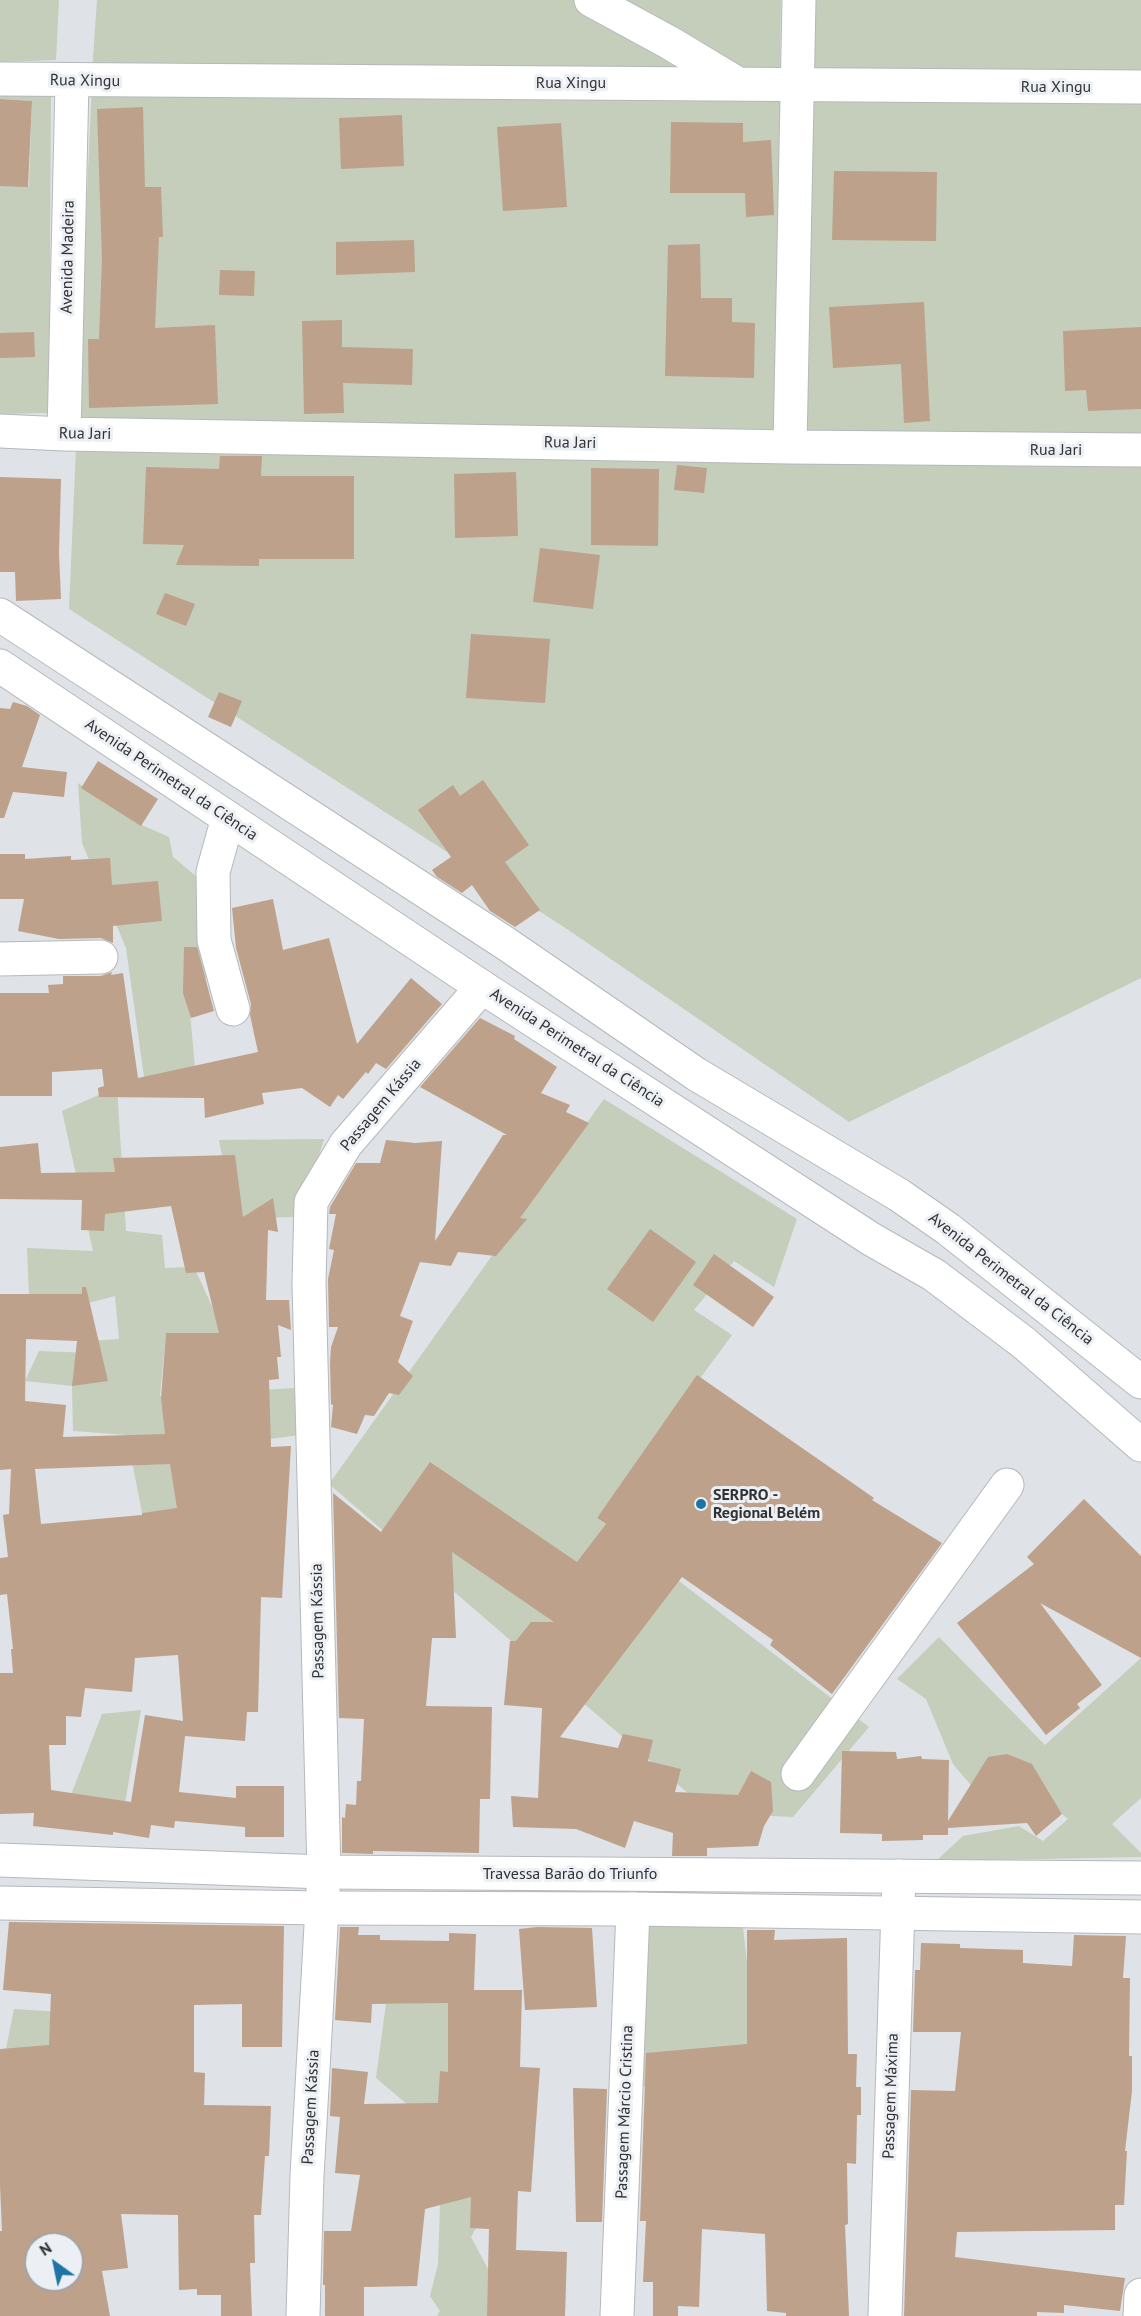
<!DOCTYPE html>
<meta charset="utf-8">
<style>
body{margin:0}
#map{position:relative;width:1141px;height:2316px;overflow:hidden;background:#dfe2e6;font-family:"PT Sans",sans-serif}
canvas{display:block}
.north{position:absolute;left:24px;top:2232px;width:60px;height:60px;box-sizing:border-box;background:#eceff3;border:2px solid #a1a3a6;border-radius:50%;rotate:327deg;font-size:16px;font-weight:700;line-height:24px;text-align:center;color:#313233}
.north::after{content:'';display:block;margin:auto;width:21px;height:27px;background:#1e75a5;clip-path:polygon(50% 0,100% 100%,50% 72%,0 100%)}
</style>
<div id="map">
<canvas width="1141" height="2316"></canvas>
<div class="north">N</div>
</div>
<script>
const ctx = document.querySelector('canvas').getContext('2d');
ctx.lineJoin = 'round';
function fillPath(path, color) { ctx.fillStyle = color; ctx.fill(path, 'evenodd'); }
function trace(path, color, width, dash) { ctx.strokeStyle = color; ctx.lineWidth = width; ctx.lineCap = dash ? 'butt' : 'round'; ctx.setLineDash(dash || []); ctx.stroke(path); }
function label(font, color, halo, rows, align = 'center') {
  ctx.font = font + ' "PT Sans",sans-serif'; ctx.lineWidth = 6; ctx.setLineDash([]); ctx.textBaseline = 'middle'; ctx.strokeStyle = halo; ctx.fillStyle = color; for (const [text, x, y, turn = 0] of rows) {
    ctx.save(); ctx.translate(x, y); ctx.rotate((+turn || 0) * Math.PI / 180); ctx.textAlign = isNaN(turn) ? turn : align; if (halo) ctx.strokeText(text, 0, 0); ctx.fillText(text, 0, 0); ctx.restore();
  }
}
fillPath(new Path2D(`
 M0 0H59L56 60 0 62Z
 M97 0H781L780 66H798L801 0H1141V978L849 1122 567 929 69 609 93 58Z
 M0 91 51 96 49 413 0 414V186H29L32 101 0 99Z
 M78 783 135 822 169 837 173 857 203 882 215 977 187 980 195 1068 146 1091 126 948 82 843Z
 M117 1087 126 1231 162 1235 165 1268 194 1267 216 1315 243 1333H166L160 1396 295 1388 299 1435 270 1439 189 1507 142 1513 127 1435 73 1431 72 1386 25 1381 39 1351 90 1353V1341L119 1339 115 1296 30 1318 27 1248 93 1251 62 1111Z
 M604 1099 797 1219 774 1287 734 1261 694 1310 732 1335 597 1518 869 1727 793 1817 711 1813 329 1484Z
 M324 1139 300 1217 234 1218 219 1140Z
 M939 1637 1045 1745 1141 1658V1798L1112 1824 1141 1853V1857L936 1861 963 1836 1019 1826 1043 1841 1068 1819 1062 1814 1032 1764 975 1790 953 1764 926 1699 897 1679Z
 M141 1710 123 1815 64 1813 102 1714Z
 M644 1918H742L760 2080 634 2087Z
 M448 1973V2047L477 2087 421 2116 376 2078 386 2004 421 2003 422 1980Z
 M14 2009 61 2012 79 2043 6 2049Z
 M441 2178 489 2205 471 2237 513 2316H437L440 2311 430 2296 438 2264Z`), '#c4ceba');
fillPath(new Path2D(`
 M0 99 32 101 28 187 0 186Z
 M143 107 145 187H161L163 237H159L155 328 215 325 218 404 89 408 88 339H99L102 260 97 109Z
 M402 115 404 166 341 169 339 118Z
 M671 122 743 123V142L771 140 774 215 746 217 745 193H670Z
 M561 123 567 207 503 211 497 127Z
 M834 171 937 172 936 241 832 240Z
 M414 240 415 272 336 275V242Z
 M700 244 701 298H732V322L755 323 754 378 665 376 668 245Z
 M220 270 255 271 254 296 219 295Z
 M924 302 930 421 904 423 901 364 833 368 829 307Z
 M342 320V347L413 349 412 385 343 383 344 413 304 414 302 321Z
 M1141 327V409L1088 411 1086 390 1065 391 1063 331Z
 M34 332 35 357 0 358V333Z
 M220 456H262L261 476H354V559H259V566L176 565 184 545 143 544 146 467 219 469Z
 M677 465 707 468 704 493 674 490Z
 M591 468 659 469 658 546 591 545Z
 M516 472 518 536 455 538 454 474Z
 M0 477 61 479 59 553 61 599 16 601 15 572H0Z
 M540 548 600 555 593 609 533 602Z
 M165 593 195 604 186 626 156 614Z
 M471 634 550 639 545 703 466 698Z
 M219 692 242 701 231 727 208 717Z
 M13 702 27 706 40 715 22 767 67 772 64 797 13 792 4 818H0V708L10 709Z
 M98 761 158 799 141 826 81 788Z
 M483 780 529 845 505 862 540 910 515 927 490 911 472 885 462 893 437 877 432 870 451 857 418 810 453 785 460 796Z
 M0 854H25V859L71 856V860L110 858 112 885 158 881 162 921 113 926V943L101 938 59 939 18 931 24 899H0Z
 M273 899 283 950 329 938 357 1044 411 978 442 1004 386 1069 376 1063 368 1074 366 1072 343 1099 338 1095 330 1107 302 1088 262 1093 264 1104 205 1118 204 1098 99 1097 98 1088 104 1086 102 1069 52 1072V1096H0V993H49L48 985 63 984V976H101L112 972 111 975 123 973 138 1078 258 1052 250 1015 251 1004 236 948 232 908Z
 M184 947H197L214 1011 191 1018 183 993Z
 M480 1018 515 1036 514 1039 557 1067 541 1093 570 1105 566 1112 589 1123 520 1218 527 1219 496 1256 458 1252 451 1266 420 1262 400 1316 413 1321 398 1362 413 1376 399 1395 389 1393 374 1416 365 1415 357 1434 331 1427 333 1405 331 1404 330 1363 331 1347 338 1327H329L328 1279 334 1250 329 1249 336 1214H329L330 1207 356 1163H380L386 1140 415 1143 442 1141 435 1241 503 1135H507L420 1087Z
 M38 1143 41 1173 115 1172 113 1158 235 1155 243 1217 273 1198 278 1232 268 1230 266 1300H289L291 1330 278 1325 281 1357H277L279 1379 269 1380 271 1447 291 1446 282 1598 261 1597 258 1712H247L245 1741 185 1736 179 1792 236 1798V1786H284V1837H245V1827L175 1821 174 1828 151 1825 149 1838 113 1832V1835L33 1826 34 1813 0 1814V1673H13L11 1649H13L7 1594 0 1595V1558L8 1557 3 1515 9 1514 11 1469 0 1470V1294H82V1287H86L108 1381 72 1386 77 1341 26 1339 25 1401 66 1405 63 1437 165 1434 161 1398 166 1333H219L204 1272 186 1273 171 1206 105 1214 104 1231 81 1230 82 1200 0 1199V1147ZM170 1464 177 1508 142 1513V1515L41 1524 35 1469ZM178 1655 183 1721 145 1715 131 1802 51 1790 49 1745H66V1716L81 1717 85 1688 132 1692 135 1658Z
 M650 1229 696 1262 653 1322 607 1289Z
 M714 1254 774 1297 753 1327 693 1285Z
 M697 1375 874 1498 872 1500 942 1543 832 1694 770 1645 773 1640 682 1577 560 1737 618 1748 623 1734 653 1740 648 1761 681 1769 675 1792 738 1795 751 1771 771 1782 773 1811 764 1826 758 1846 707 1848V1856H672L673 1833 634 1821 625 1848 576 1829 513 1827 511 1796 538 1798 542 1708 504 1705 510 1641H516L531 1622H554L452 1552 456 1638H432L426 1706 492 1707 490 1799H480L479 1853 373 1851V1854L342 1853V1817L345 1818 346 1804 356 1805 357 1781H361L364 1719 339 1718 333 1493 381 1532 430 1462 577 1562 606 1524 597 1518Z
 M1084 1499 1141 1556V1658L1040 1603 1102 1685 1077 1704 1080 1708 1046 1735 957 1623 1034 1564 1027 1557Z
 M842 1751 896 1752 897 1759 921 1756 922 1759 949 1760 948 1821 988 1757 1007 1754 1032 1764 1062 1814 1036 1836 1027 1823 948 1828V1835H923V1840L882 1841V1834L840 1833Z
 M9 1922 284 1926 282 2047H242V2004L194 2005V2072L205 2073 204 2105 271 2106 269 2156H265L261 2215H254L255 2263H250L252 2316H221V2295H197V2289L179 2290 178 2215 121 2214 128 2268 102 2271 110 2316H0V2231H2L0 2185V2049L49 2045 51 1994 3 1990ZM36 2244H72V2280H36Z
 M340 1927H359L358 1935H380V1940L449 1941V1933L476 1934 474 1990H522L520 2067 540 2068 531 2192 518 2191 516 2250 567 2252 565 2316H487L489 2229 470 2228 471 2197 425 2209 417 2286 364 2287V2316H325V2285H323L324 2231H351L360 2175 335 2173 340 2117 330 2116 332 2068 368 2072 364 2104 438 2103 440 2071 448 2072V2003L372 2004 371 2023 335 2020Z
 M537 1927 592 1928 597 2007 525 2010 519 1929Z
 M747 1930H775L774 1940 847 1938 848 2054H857L856 2087H861V2115H857L856 2164 847 2163 848 2224 845 2225 849 2316H786V2313L767 2311 765 2234 702 2229 699 2307 678 2306V2316H653V2282H643L646 2221H640L646 2053 747 2044Z
 M1074 1935 1126 1936 1123 1978H1130L1129 2056H1132V2091L1125 2151H1127L1124 2205H1115V2230L957 2232 955 2257 1125 2278 1120 2311 1064 2305V2313L1037 2312V2316H904L911 2090 955 2091 961 2032H913L915 1970H920L921 1943 960 1944V1948L1023 1950V1963L1072 1966Z
 M573 2088 607 2089 602 2222H576Z`), '#bda18a');
const street = new Path2D(`
 M591 0 670 43 738 84
 M0 79 1141 87
 M0 431 64 434 790 447 1141 450
 M64 434 72 81
 M790 447 799 0
 M228 818 213 872 214 940 233 1009
 M0 959 101 957
 M798 1774 1007 1485
 M303 2316 307 2176 324 1872 309 1283 311 1202 346 1144 482 987
 M617 2316 633 1909
 M885 2316 899 1876
 M1140 2316 1141 2295`);
const secondary = new Path2D(`
 M0 615 505 943 696 1074 899 1195 948 1229 1141 1382
 M0 666 482 987 871 1239 934 1275 1024 1343 1141 1445
 M0 1860 324 1872 1141 1878
 M0 1903 323 1908 633 1909 1141 1917`);
trace(street, '#b5b8bc', 35);
trace(secondary, '#b5b8bc', 35);
trace(street, '#fff', 33);
trace(secondary, '#fff', 33);
for (const [x, y, r, color] of [
 [701,1504,6,"#1e75a5"]
]) { const dot = new Path2D(); dot.arc(x, y, r, 0, 2 * Math.PI); ctx.fillStyle = color; ctx.fill(dot); trace(dot, '#eceff3', 2); }
label('16px', '#313233', '#eceff3', [
 ["Rua Xingu",85,81,1],
 ["Rua Xingu",571,83],
 ["Rua Xingu",1056,87],
 ["Avenida Madeira",68,257,-89],
 ["Rua Jari",85,434,1],
 ["Rua Jari",570,443,1],
 ["Rua Jari",1056,450],
 ["Avenida Perimetral da Ciência",171,780,34],
 ["Avenida Perimetral da Ciência",577,1048,33],
 ["Passagem Kássia",381,1105,-50],
 ["Avenida Perimetral da Ciência",1011,1279,38],
 ["Passagem Kássia",318,1621,-91],
 ["Travessa Barão do Triunfo",570,1874],
 ["Passagem Máxima",891,2096,-88],
 ["Passagem Kássia",311,2107,-87],
 ["Passagem Márcio Cristina",625,2112,-88]
]);
label('bold 16px', '#313233', '#eceff3', [
 ["SERPRO -",713,1495],
 ["Regional Belém",713,1513]
], 'left');
</script>
